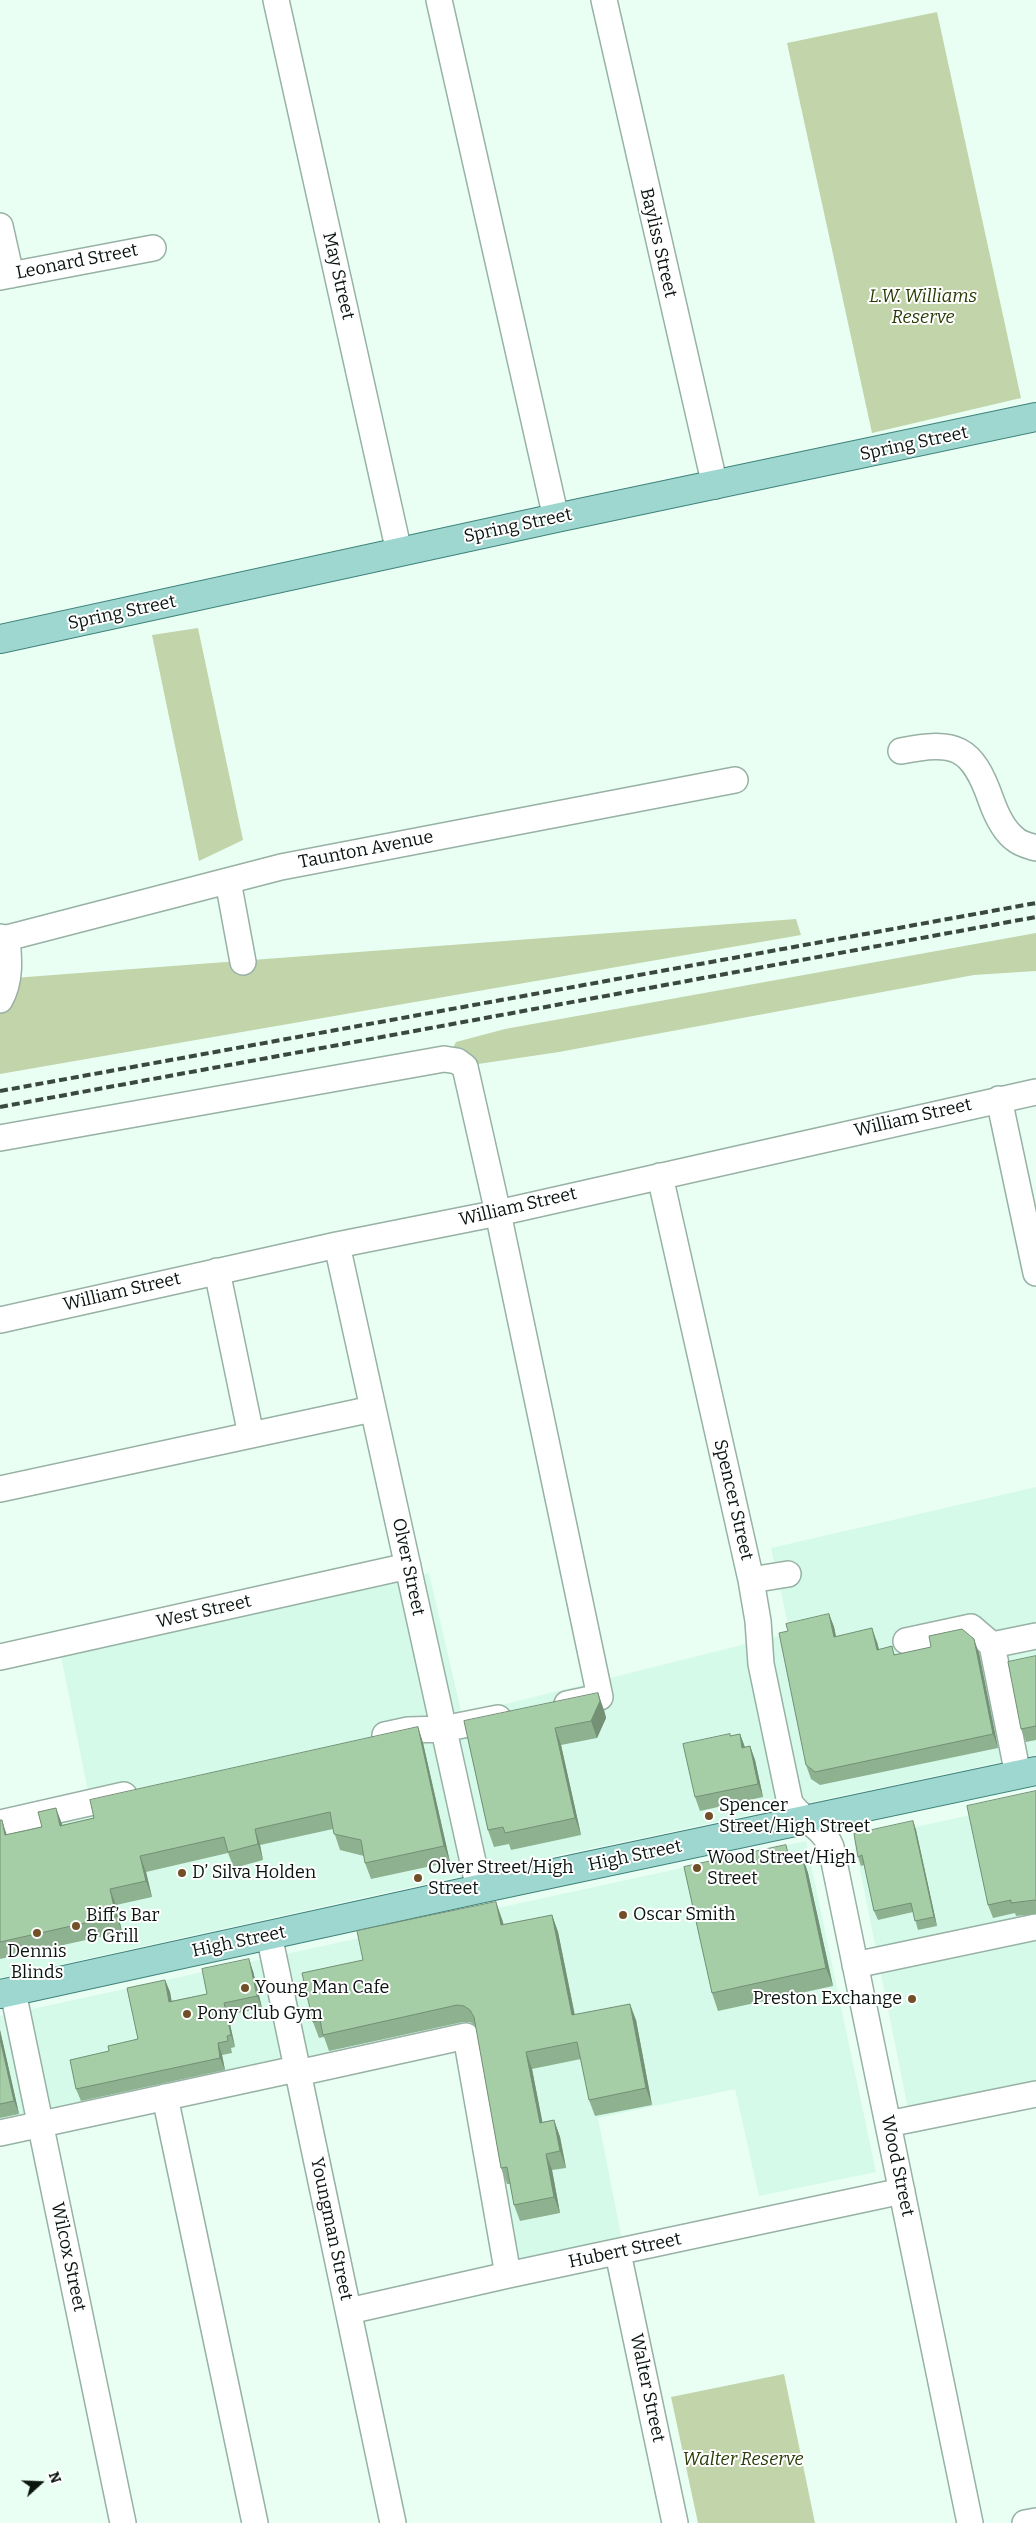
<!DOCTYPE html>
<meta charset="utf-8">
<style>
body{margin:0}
#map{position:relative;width:1036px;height:2523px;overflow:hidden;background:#e9fff4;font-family:Bitter,serif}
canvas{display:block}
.north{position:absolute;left:15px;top:2458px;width:50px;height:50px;-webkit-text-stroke:4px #fff;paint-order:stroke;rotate:70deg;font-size:14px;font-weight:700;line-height:20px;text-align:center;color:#0b1510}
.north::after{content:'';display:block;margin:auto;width:18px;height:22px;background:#0b1510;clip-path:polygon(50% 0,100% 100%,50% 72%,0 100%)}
</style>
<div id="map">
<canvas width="1036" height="2523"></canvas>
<div class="north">N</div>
</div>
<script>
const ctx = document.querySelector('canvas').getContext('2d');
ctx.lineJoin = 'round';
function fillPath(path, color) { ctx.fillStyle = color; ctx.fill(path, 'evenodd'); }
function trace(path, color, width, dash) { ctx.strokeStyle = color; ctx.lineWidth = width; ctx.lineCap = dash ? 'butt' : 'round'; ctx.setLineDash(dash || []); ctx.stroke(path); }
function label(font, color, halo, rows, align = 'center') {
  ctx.font = font + ' Bitter,serif'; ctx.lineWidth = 4; ctx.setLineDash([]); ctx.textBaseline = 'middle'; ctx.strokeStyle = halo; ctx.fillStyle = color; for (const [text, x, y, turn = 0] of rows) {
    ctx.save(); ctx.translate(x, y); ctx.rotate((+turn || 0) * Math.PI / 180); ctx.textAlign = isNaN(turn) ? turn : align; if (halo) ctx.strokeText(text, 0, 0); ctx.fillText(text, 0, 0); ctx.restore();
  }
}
fillPath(new Path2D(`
 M1036 1487V1755L493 1869 0 1978V1813L88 1792 61 1656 429 1573 462 1715 790 1633 771 1548Z
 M1036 1801V2088L909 2114 854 1840Z
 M806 1841 876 2172 759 2196 735 2089 598 2118 622 2240 514 2267 470 2039 0 2143V2016Z`), '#d6fae9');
fillPath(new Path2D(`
 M937 12 1021 398 872 433 787 43Z
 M198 628 243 840 199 861 152 635Z
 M796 919 801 935 0 1074V979Z
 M1036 933V971L974 975 559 1052 458 1067 446 1062 456 1042 505 1029Z
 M784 2374 815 2523H698L671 2397Z`), '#c2d5aa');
const minor = new Path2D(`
 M276 0 399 552
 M439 0 556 518
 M604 0 715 486
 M0 226 11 275
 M0 277 153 248
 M901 751C955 740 972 746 991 800 996 814 1003 830 1015 839 1020 844 1030 846 1036 848
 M228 881 243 962
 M0 937 7 938 281 867 735 780
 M0 1000C11 981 9 959 7 938
 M999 1099 1036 1273
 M0 1138 444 1059 457 1061 465 1067 498 1213 600 1697 567 1704
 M660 1176 751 1580 758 1621 761 1664 790 1803C802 1821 823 1826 831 1847L970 2523
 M337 1245 479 1889
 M217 1271 251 1435
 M0 1320 337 1245 498 1213 1036 1092
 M0 1489 372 1409
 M751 1580 788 1574
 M906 1641 971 1627 992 1645 1018 1775
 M992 1645 1036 1636
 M0 1657 408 1566
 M385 1735 408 1730 443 1729 498 1718
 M0 1823 124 1795
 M269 1935 393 2523
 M855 1965 1036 1927
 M13 1992 123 2523
 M298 2073 466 2036 508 2275
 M165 2097 255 2523
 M888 2124 1036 2094
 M0 2133 296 2069
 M618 2253 675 2523
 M349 2311 508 2275 902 2191
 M1025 2523 1036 2521`);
const major = new Path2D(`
 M0 639 556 518 1036 417
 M0 1994 479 1889 1036 1771`);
trace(minor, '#97b1a5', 28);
trace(major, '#3f8279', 30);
trace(minor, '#fff', 25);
trace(major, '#9dd7d0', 28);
trace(new Path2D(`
 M0 1091 1036 903
 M0 1107 1036 917`), '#3b4842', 4, [8, 4]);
fillPath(new Path2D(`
 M829 1614 834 1627 836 1637 877 1642 879 1649 895 1654 979 1653 998 1748 820 1785 811 1779 806 1765 788 1631Z
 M1036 1656V1740L1026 1742 1021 1729Z
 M604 1710 606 1718 597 1738 561 1745 581 1835 511 1850 509 1844 494 1847 488 1830 464 1721Z
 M418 1727 423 1743 450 1862 371 1879 365 1863 364 1856 340 1850 333 1829 260 1845 263 1860 234 1868 228 1853 146 1872 152 1897 116 1905 122 1932 0 1959V1820L7 1835 62 1825 94 1818Z
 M740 1734 745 1747 750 1746 755 1760 763 1797 700 1811 695 1797 731 1736Z
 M1036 1791V1914L1016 1916 1015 1913 993 1918 988 1905Z
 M913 1821 916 1830 937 1926 918 1930 913 1912 878 1920 874 1911 864 1865 861 1866 858 1857Z
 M802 1855 808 1873 833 1986 718 2011 712 1993 791 1858Z
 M552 1915 558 1932 575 2015 636 2020 652 2105 595 2116 589 2100 581 2059 532 2069 542 2122 554 2120 560 2137 566 2168 552 2170 560 2213 520 2221 514 2205 510 2184H507L501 2168 476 2026 470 2022H463L329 2051 324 2037 319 2038 313 2022 502 1919 504 1925Z
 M253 1971 262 2008 228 2015 235 2047 231 2048 232 2053 222 2055 225 2070 81 2101 76 2089 138 2039 165 1980 170 1992 171 2001 207 1994Z
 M0 2030 19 2114 0 2118Z`), '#8eb190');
fillPath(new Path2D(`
 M829 1614 834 1627 839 1651 834 1637Z
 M872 1628 877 1642 882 1663 877 1650Z
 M974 1639 979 1653 998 1748 993 1734Z
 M598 1693 604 1710 606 1718 597 1738 591 1721Z
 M418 1727 423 1743 450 1862 444 1846Z
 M555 1728 561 1745 581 1835 575 1818Z
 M740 1734 745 1748H742Z
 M750 1746 755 1760 763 1797 758 1784Z
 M56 1808 62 1824 66 1842 60 1826Z
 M2 1820 7 1836 5 1835Z
 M913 1821 916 1830 937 1926 934 1917Z
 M255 1829 260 1845 263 1860 258 1844Z
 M802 1855 808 1873 833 1986 826 1968Z
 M140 1856 146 1872 152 1897 146 1881Z
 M110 1889 116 1905 122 1932 116 1916Z
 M496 1902 502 1919 507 1942 501 1925Z
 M552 1915 558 1932 578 2032 572 2015Z
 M249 1959 253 1971 262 2008 257 1996Z
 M165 1980 170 1992 174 2013 169 2002Z
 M224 2003 228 2015 235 2047 231 2035Z
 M630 2004 636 2020 652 2105 646 2088Z
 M0 2030 19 2114 14 2101 0 2039Z
 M218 2043 222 2055 225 2070 220 2058Z
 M526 2052 532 2069 546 2140 540 2123Z
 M554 2120 560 2137 566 2168 560 2151Z
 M546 2154 552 2170 560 2213 554 2197Z`), '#749075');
const building = new Path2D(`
 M829 1614 834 1637 872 1628 877 1650 892 1646 894 1655 931 1647 929 1636 962 1629 974 1639 993 1734 815 1772 806 1765 779 1633 788 1631 786 1624Z
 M1036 1656V1726L1021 1729 1008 1662Z
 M598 1693 600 1701 591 1721 555 1728 575 1818 505 1833 503 1827 488 1830 464 1721Z
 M418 1727 444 1846 365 1863 361 1840 334 1834 330 1812 255 1829 258 1844 228 1852 224 1837 140 1856 146 1881 110 1889 116 1916 0 1942V1820H2L5 1835 42 1827 38 1812 56 1808 60 1826 94 1818 90 1800Z
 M730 1734V1736L740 1734 742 1748 750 1746 758 1784 695 1797 683 1744Z
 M1036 1791V1901L1035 1900 1011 1903V1900L988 1905 967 1806Z
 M913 1821 934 1917 915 1921 911 1903 874 1911 862 1855 858 1857 854 1834Z
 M786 1845 789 1858 802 1855 826 1968 712 1993 684 1867Z
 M496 1902 501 1925 552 1915 572 2015 630 2004 646 2088 589 2100 577 2042 526 2052 540 2123 554 2120 560 2151 546 2154 554 2197 514 2205 507 2167 501 2168 474 2017 470 2010 464 2006 457 2005 323 2035 320 2020 313 2022 302 1973 363 1960 357 1931Z
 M249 1959 257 1996 224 2003 231 2035 227 2036 228 2041 218 2043 220 2058 76 2089 70 2060 109 2051 108 2046 138 2039 127 1988 165 1980 169 2002 207 1994 202 1969Z
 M0 2039 14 2101 0 2104Z`);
fillPath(building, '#a5cea7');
trace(building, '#749075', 1);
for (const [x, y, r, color] of [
 [709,1816,5,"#714f27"],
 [697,1868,5,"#714f27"],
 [182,1873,5,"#714f27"],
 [418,1878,5,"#714f27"],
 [623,1915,5,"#714f27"],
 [76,1926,5,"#714f27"],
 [37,1933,5,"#714f27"],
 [245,1988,5,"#714f27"],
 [912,1999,5,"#714f27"],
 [187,2014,5,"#714f27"]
]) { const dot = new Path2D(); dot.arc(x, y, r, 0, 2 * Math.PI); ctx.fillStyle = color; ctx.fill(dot); trace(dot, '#fff', 2); }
label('18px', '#0b1510', '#fff', [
 ["Bayliss Street",658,243,77],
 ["Leonard Street",77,262,-11],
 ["May Street",338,276,77],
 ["Spring Street",914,444,-12],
 ["Spring Street",518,526,-12],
 ["Spring Street",122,613,-12],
 ["Taunton Avenue",366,850,-11],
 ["William Street",913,1118,-13],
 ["William Street",518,1207,-13],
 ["William Street",122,1292,-13],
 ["Spencer Street",733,1500,77],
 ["Olver Street",408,1567,78],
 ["West Street",204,1612,-13],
 ["High Street",635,1856,-12],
 ["High Street",239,1942,-12],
 ["Wood Street",897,2166,78],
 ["Youngman Street",331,2229,78],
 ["Hubert Street",625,2251,-12],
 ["Wilcox Street",68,2257,78],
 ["Walter Street",647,2388,78]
]);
label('italic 18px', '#293b04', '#fff', [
 ["L.W. Williams",923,297],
 ["Reserve",923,318],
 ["Walter Reserve",743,2460]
]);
label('18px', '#0b1510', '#fff', [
 ["Spencer",719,1806],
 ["Street/High Street",719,1827],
 ["Wood Street/High",707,1858],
 ["Street",707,1879],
 ["Olver Street/High",428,1868],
 ["Street",428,1889],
 ["D’ Silva Holden",192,1873],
 ["Oscar Smith",633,1915],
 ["Biff’s Bar",86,1916],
 ["& Grill",86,1937],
 ["Dennis",37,1952,"center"],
 ["Blinds",37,1973,"center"],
 ["Young Man Cafe",255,1988],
 ["Preston Exchange",902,1999,"right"],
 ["Pony Club Gym",197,2014]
], 'left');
</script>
